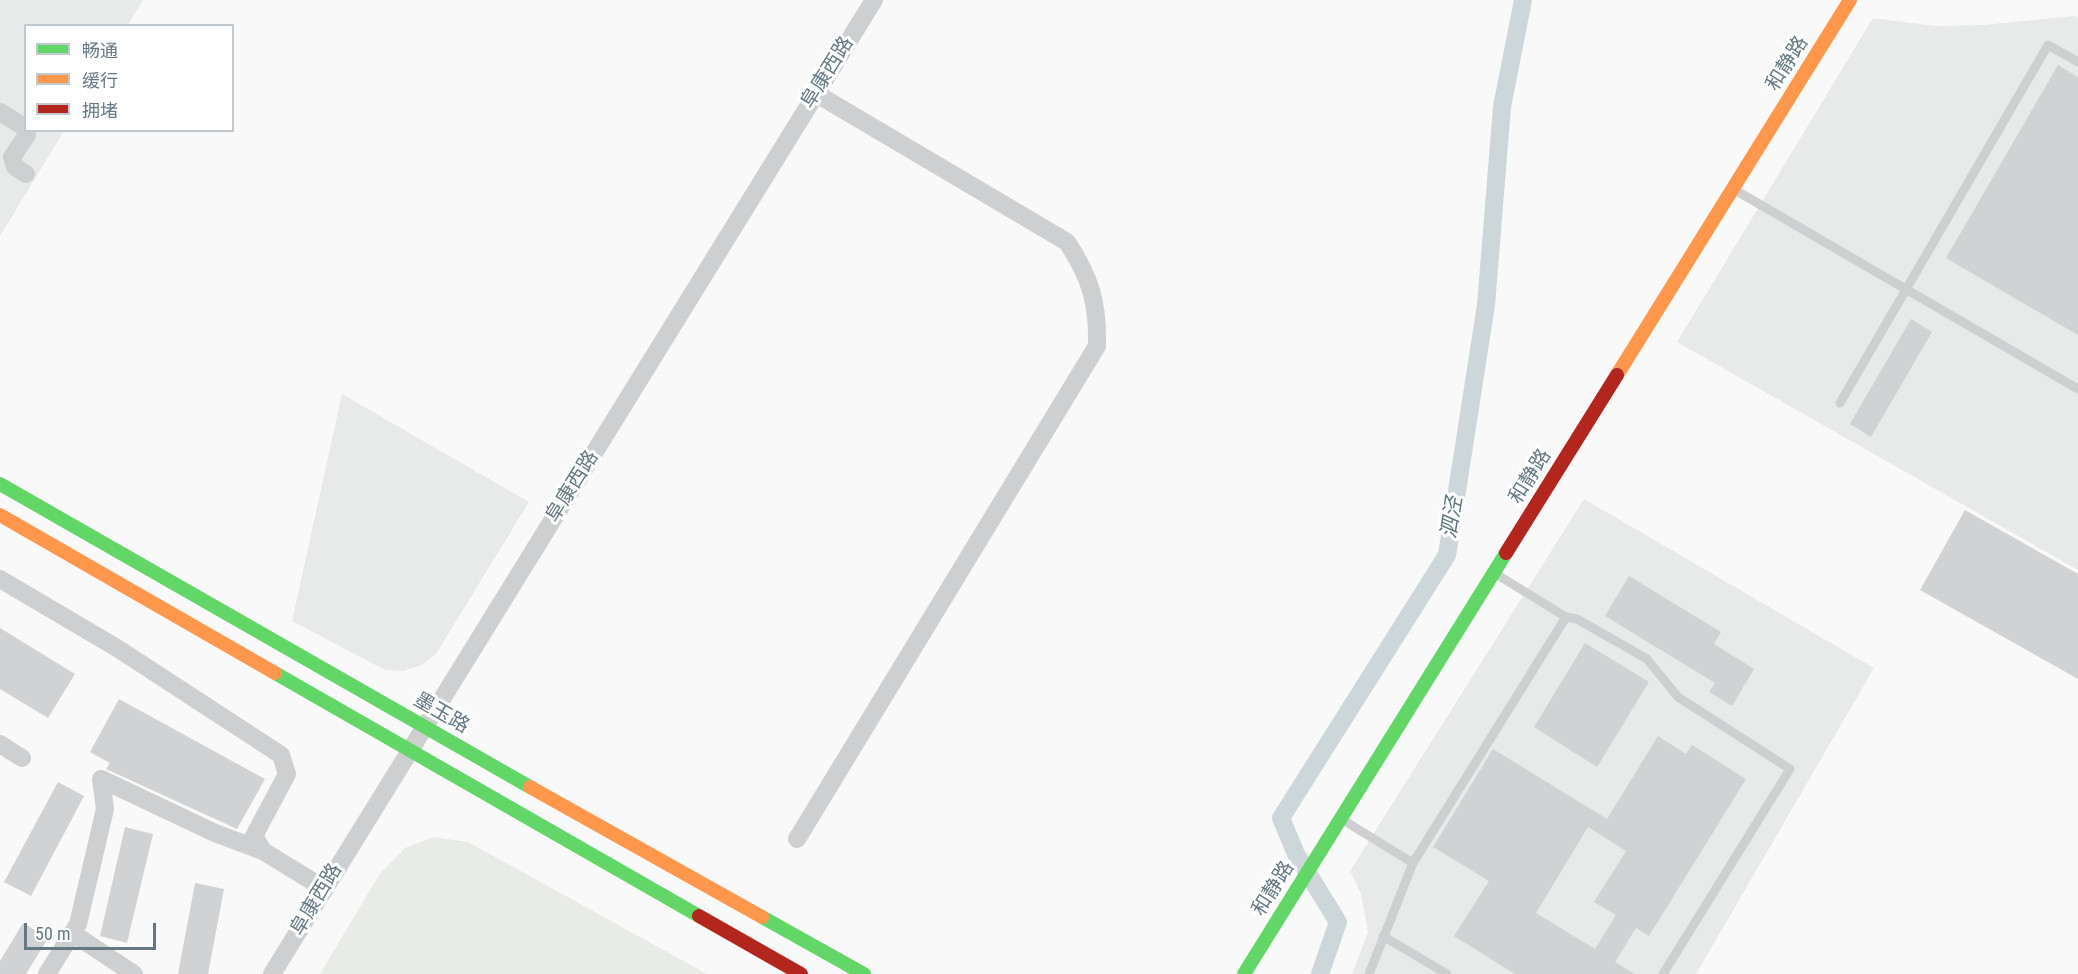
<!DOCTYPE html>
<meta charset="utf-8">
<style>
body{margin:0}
#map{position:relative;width:2078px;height:974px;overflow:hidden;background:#f9f9f9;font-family:"Roboto Condensed","Noto Sans SC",sans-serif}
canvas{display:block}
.legend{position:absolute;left:24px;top:24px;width:210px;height:108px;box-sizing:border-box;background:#fff;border:2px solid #c1c9ce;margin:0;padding:8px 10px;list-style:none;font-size:18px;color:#647884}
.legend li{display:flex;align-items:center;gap:12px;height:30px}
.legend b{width:30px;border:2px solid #c1c9ce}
.scale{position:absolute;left:24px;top:923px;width:132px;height:27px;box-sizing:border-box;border:3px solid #647884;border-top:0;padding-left:8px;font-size:18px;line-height:21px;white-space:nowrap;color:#647884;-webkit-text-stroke:4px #fff;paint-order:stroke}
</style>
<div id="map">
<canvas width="2078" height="974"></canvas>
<ul class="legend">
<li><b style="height:8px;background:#63d668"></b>畅通</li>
<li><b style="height:8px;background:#ff974d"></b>缓行</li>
<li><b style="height:8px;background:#b3261e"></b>拥堵</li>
</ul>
<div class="scale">50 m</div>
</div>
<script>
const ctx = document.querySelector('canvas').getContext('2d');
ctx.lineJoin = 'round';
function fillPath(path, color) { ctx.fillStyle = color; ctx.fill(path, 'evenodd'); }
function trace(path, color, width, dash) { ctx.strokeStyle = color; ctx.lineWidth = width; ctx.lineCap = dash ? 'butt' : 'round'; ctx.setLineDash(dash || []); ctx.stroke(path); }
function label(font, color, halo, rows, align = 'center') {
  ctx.font = font + ' "Roboto Condensed","Noto Sans SC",sans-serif'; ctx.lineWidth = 6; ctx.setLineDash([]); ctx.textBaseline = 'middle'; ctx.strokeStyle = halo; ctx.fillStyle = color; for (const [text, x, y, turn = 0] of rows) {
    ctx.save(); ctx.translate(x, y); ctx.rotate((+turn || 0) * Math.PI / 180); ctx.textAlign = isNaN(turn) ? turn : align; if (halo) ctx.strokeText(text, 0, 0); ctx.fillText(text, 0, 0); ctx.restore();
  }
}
fillPath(new Path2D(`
 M0 0H143L128 25 26 26V130L64 131 0 236Z
 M2074 16 2078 18V570L1677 342 1873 18 1935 26 1982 25Z
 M342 394 529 502 436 654 422 665 403 671 385 670 292 621Z
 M1584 499 1874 668 1696 974H1352L1368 932 1361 894 1350 871Z`), '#e8eaea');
fillPath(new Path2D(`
 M433 837 468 842 707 974H320L379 875 405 848Z`), '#e8ebe6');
trace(new Path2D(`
 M1320 974 1338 922 1296 854 1281 818 1447 555 1486 305 1502 107 1523 0`), '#cdd7d9', 18);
fillPath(new Path2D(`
 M2058 65 2078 77V335L1946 258Z
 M1911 319 1932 332 1871 437 1850 424Z
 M1965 510 2078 574V679L1920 590Z
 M1629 576 1721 632 1714 644 1754 669 1732 706 1709 692 1715 683 1605 616Z
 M0 628 75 674 48 718 0 689Z
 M1585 643 1649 682 1597 767 1534 727Z
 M119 699 265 779 237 829 106 769 110 763 90 752Z
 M1658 736 1686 754 1692 745 1746 779 1649 936 1636 928 1615 962 1635 974H1515L1454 936 1489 881 1433 847 1493 749 1607 819ZM1588 827 1626 851 1594 902 1616 915 1595 949 1536 913Z
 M58 782 84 796 31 896 4 882Z
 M125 827 153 834 127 943 100 936Z
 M195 883 224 889 208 974H178Z
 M23 923 48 938 26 974H0V961Z`), '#d0d2d4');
trace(new Path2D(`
 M1735 190 2078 389
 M1840 403 2048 45 2078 62
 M1496 574 1566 617 1577 619 1647 659 1678 697 1790 769 1663 974
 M1343 820 1413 863
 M1383 936 1447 974
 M1369 974 1413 863 1566 617`), '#cecfd0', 9);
trace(new Path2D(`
 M0 112 24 127 27 135 12 157 15 167 26 174
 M0 579 117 648 281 755 287 774 254 836 263 851 325 889
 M0 744 22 758
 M797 839 1097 346C1098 304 1091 278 1067 242L815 93
 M72 933 134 974
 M47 974 78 924 105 809 101 779 215 833 263 851
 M272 974 874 0`), '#cecfd0', 18);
trace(new Path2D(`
 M0 484 530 787
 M275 673 699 916
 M762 917 864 974
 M1244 974 1506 553`), '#63d668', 14);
trace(new Path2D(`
 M1617 375 1850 0
 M0 515 275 673
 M530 787 762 917`), '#ff974d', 14);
trace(new Path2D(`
 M1506 553 1617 375
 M699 916 801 974`), '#b3261e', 14);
label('20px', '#647884', '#fff', [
 ["和静路",1788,64,-58],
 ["阜康西路",828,73,-58],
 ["和静路",1531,477,-58],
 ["阜康西路",573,487,-58],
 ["墨玉路",441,714,30],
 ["和静路",1274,889,-58],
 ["阜康西路",317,900,-59]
]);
label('italic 21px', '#5e777d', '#fff', [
 ["泗泾",1453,518,-81]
]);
</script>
